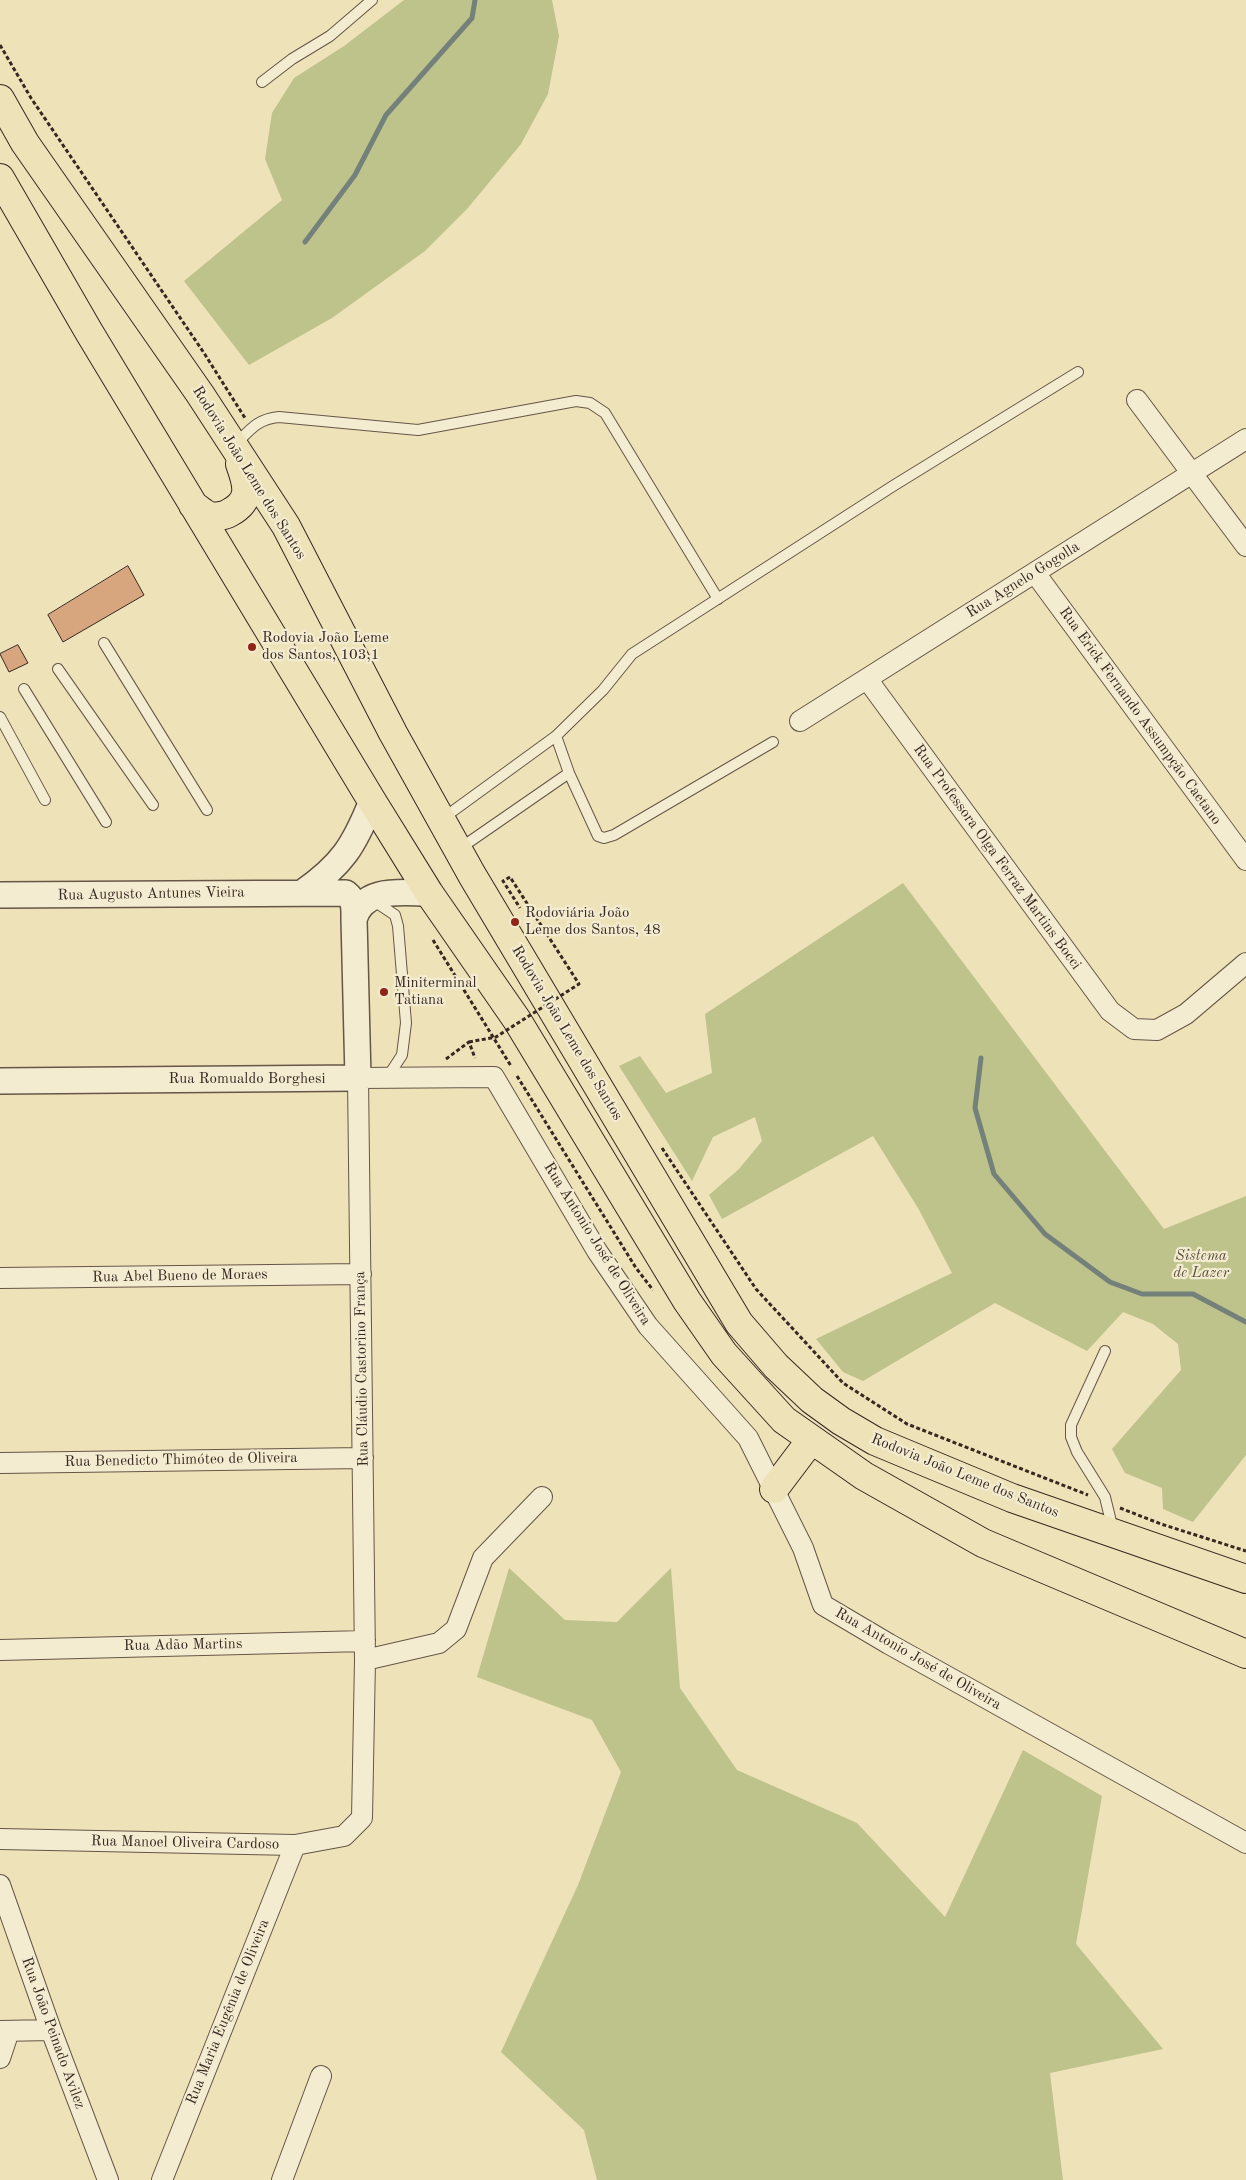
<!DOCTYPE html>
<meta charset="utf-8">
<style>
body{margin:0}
canvas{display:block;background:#eee2b8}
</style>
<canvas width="1246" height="2180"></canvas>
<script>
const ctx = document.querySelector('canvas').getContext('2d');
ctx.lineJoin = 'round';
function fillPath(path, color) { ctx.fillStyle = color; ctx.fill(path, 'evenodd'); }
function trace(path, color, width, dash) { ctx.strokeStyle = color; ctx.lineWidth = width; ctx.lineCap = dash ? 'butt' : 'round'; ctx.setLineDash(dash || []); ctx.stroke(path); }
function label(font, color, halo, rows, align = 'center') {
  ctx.font = font + ' "Old Standard TT",serif'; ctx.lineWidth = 4.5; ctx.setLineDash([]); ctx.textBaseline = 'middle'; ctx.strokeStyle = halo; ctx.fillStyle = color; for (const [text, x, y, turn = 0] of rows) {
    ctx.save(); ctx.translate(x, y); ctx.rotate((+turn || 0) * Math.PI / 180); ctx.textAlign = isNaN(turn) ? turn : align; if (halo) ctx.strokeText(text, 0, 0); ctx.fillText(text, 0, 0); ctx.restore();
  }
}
fillPath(new Path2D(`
 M404 0H552L559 36 548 94 521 144 467 209 425 251 332 318 249 365 184 281 282 200 265 159 272 113 294 78 344 46Z
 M903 883 1164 1229 1246 1196V1455L1193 1522 1163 1509 1162 1488 1125 1473 1112 1449 1181 1370 1178 1344 1153 1324 1123 1312 1087 1351 995 1303 863 1381 843 1372 816 1339 952 1273 918 1208 873 1136 722 1219 709 1195 739 1169 762 1141 755 1117 713 1137 692 1181 619 1066 640 1056 666 1093 712 1073 705 1014Z
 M509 1568 565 1620 617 1622 671 1568 680 1688 737 1770 857 1823 945 1917 1023 1750 1102 1796 1076 1944 1163 2049 1050 2073 1063 2180H597L584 2130 501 2052 578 1885 621 1772 592 1720 477 1677Z`), '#bec28b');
trace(new Path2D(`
 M305 242 355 175 386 115 472 18 475 0
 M981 1058 975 1108 994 1174 1045 1234 1110 1282 1142 1294H1193L1246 1322`), '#74817b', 5);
const building = new Path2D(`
 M128 566 144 595 63 642 48 615Z
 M18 645 28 663 9 672 0 654Z`);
fillPath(building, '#d8a67e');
trace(building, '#372821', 1);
const service = new Path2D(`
 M262 82 292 59 330 36 372 0
 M235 445C250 430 257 419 279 417L418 430 576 401 590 403 605 413 718 599
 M104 643 207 810
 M58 669 153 805
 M24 689 106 822
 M0 717 45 800
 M556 736 569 773
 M442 819 556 736 603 690 632 654 893 486 1078 372
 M459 849 569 773 598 836 604 838 614 835 773 742
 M374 901 395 915 398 926 406 1023 402 1055 387 1078
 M1105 1351 1071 1425V1437L1077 1452 1105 1497 1113 1530`);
const minor = new Path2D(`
 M1137 400 1246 546
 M1035 573 1246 860
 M867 679 1110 1011 1134 1029 1157 1030 1186 1014 1246 963
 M800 721 1246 439
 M0 1278 361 1274
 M0 1463 363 1458
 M0 1650 365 1641
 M365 1660 439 1643 456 1629 483 1558 542 1497
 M0 1839 295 1845 344 1836 362 1818 365 1660 358 1078 494 1077 597 1251 648 1326 748 1438 803 1548 823 1605 889 1644 1246 1843
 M0 1885 51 2030 108 2180
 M0 2031 51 2030
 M0 2058 9 2031
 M162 2180 295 1845
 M282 2180 321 2076`);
const tertiary = new Path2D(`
 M302 893C342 865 354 846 372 801
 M0 895 346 893C355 900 354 909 354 919
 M0 1081 358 1078 354 919C364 886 402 893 429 893`);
const primary = new Path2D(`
 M0 99 25 143 200 394 286 526 393 733 472 875 739 1323 776 1366 812 1400 841 1421 875 1441 1012 1498 1246 1579
 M0 178 89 332 372 801 429 893 517 1020 687 1301 724 1354 784 1420 864 1476 983 1543 1246 1654
 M193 505C198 508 204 514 210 516 215 517 224 516 229 513 252 501 248 486 240 464
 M774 1489 811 1440`);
trace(service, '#655647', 12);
trace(minor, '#655647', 22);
trace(tertiary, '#655647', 28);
trace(primary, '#372821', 30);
trace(new Path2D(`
 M0 45 31 98 204 353 245 418
 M510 877 503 881 520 908
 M433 940 511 1066
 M446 1059 469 1042 475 1058
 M517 1076 636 1268 653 1290
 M662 1148 756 1289 843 1383 907 1424 1088 1495
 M1120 1508 1161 1524 1246 1551`), '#372821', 3, [4, 2.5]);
trace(service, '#f4ecd1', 10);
trace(minor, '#f4ecd1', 20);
trace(tertiary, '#f4ecd1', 25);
trace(primary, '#eee2b8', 28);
trace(new Path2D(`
 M469 1042 496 1037 579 984 510 877`), '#372821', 3, [4, 2.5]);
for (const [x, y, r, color] of [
 [252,647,5,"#8f2418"],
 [515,922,5,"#8f2418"],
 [384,992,5,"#8f2418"]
]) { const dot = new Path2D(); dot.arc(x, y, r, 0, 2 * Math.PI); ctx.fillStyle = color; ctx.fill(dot); trace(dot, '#f4ecd1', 2); }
label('15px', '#372821', '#f4ecd1', [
 ["Rodovia João Leme dos Santos",249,473,58],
 ["Rua Agnelo Gogolla",1023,580,-32],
 ["Rua Erick Fernando Assumpção Caetano",1140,716,54],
 ["Rua Professora Olga Ferraz Martins Bocci",997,857,54],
 ["Rua Augusto Antunes Vieira",151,894,-1],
 ["Rodovia João Leme dos Santos",567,1033,59],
 ["Rua Romualdo Borghesi",247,1079],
 ["Rua Antonio José de Oliveira",597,1244,58],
 ["Rua Abel Bueno de Moraes",180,1276,-1],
 ["Rua Cláudio Castorino França",362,1369,-91],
 ["Rua Benedicto Thimóteo de Oliveira",181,1460,-1],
 ["Rodovia João Leme dos Santos",965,1476,22],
 ["Rua Adão Martins",183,1645,-1],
 ["Rua Antonio José de Oliveira",918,1659,30],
 ["Rua Manoel Oliveira Cardoso",185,1843,1],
 ["Rua Maria Eugênia de Oliveira",228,2012,-68],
 ["Rua João Peinado Avilez",53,2033,70]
]);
label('15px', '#372821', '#f4ecd1', [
 ["Rodovia João Leme",262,638],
 ["dos Santos, 103,1",262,655],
 ["Rodoviária João",525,913],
 ["Leme dos Santos, 48",525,930],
 ["Miniterminal",394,983],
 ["Tatiana",394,1000]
], 'left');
label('italic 15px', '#594e3c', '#f4ecd1', [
 ["Sistema",1201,1256],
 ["de Lazer",1201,1273]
]);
</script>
